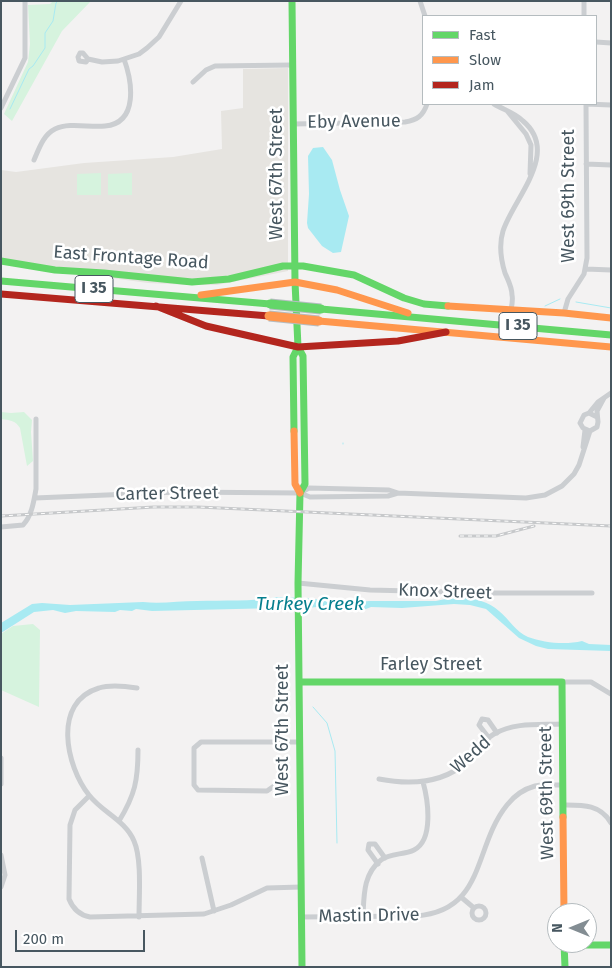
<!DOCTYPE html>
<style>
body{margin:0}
#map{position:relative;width:612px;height:968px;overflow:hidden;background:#f3f2f2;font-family:"Fira Sans",sans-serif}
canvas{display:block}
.frame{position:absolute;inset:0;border:2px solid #475760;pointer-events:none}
.legend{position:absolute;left:422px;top:15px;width:175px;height:90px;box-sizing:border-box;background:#fff;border:1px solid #b5bcbf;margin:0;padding:6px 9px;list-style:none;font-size:15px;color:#475760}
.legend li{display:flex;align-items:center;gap:10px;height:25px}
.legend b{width:25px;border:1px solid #b5bcbf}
.north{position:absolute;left:547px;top:903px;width:50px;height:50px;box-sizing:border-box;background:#fff;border:1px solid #b5bcbf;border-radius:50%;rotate:270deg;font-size:14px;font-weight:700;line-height:20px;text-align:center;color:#475760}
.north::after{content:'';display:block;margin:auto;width:18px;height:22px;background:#838d93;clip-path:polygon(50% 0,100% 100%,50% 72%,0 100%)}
.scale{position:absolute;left:15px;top:930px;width:130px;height:22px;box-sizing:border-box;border:2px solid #475760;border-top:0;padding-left:6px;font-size:15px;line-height:18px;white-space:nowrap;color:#475760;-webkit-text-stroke:4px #fff;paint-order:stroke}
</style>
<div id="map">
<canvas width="612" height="968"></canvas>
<div class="frame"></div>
<ul class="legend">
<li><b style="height:6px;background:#63d668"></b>Fast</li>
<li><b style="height:6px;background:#ff974d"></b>Slow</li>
<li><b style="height:6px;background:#b3261e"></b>Jam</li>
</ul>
<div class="north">N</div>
<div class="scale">200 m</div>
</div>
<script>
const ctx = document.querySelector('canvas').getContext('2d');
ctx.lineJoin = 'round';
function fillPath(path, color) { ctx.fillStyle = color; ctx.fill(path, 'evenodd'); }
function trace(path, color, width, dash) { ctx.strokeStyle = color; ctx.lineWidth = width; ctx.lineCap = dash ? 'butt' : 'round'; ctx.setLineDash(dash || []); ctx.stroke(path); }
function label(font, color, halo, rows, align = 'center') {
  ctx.font = font + ' "Fira Sans",sans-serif'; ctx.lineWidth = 5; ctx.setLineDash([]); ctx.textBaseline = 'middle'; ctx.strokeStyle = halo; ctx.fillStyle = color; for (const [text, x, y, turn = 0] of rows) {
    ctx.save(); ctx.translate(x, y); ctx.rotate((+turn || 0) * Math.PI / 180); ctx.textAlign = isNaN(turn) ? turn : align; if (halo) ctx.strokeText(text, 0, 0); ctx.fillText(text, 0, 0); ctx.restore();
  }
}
fillPath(new Path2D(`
 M288 68V271L217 285H190L148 283 1 263V170L16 172 84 163 173 157 222 149 221 111 243 108V69Z`), '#e6e4e0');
fillPath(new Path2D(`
 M53 1H91L62 31 12 121 4 114 28 62 30 44 28 5 50 4Z
 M101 173V195H77V174Z
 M132 173V195H108V174Z
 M1 412 11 413 24 412 32 420 31 432 33 461 27 466 20 428C16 421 10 420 1 419Z
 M33 624 40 630 39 707 1 690V634L13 626Z`), '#d6f3de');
fillPath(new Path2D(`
 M323 147 332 160 340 190 349 216 341 252 333 253 322 246 308 228 307 223 309 194 308 156 313 148Z
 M278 597 305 598 348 603 369 601H436C456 596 483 596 499 611 509 619 516 632 528 637 544 643 566 645 582 641L589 644 611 645V651L548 649 536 646 519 638 486 609 470 605 454 604 402 608 371 607 366 609 317 607 284 610 278 608 152 611 136 609 132 611 120 610 115 612 76 611 65 613 53 610 34 612 1 633V623L32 604 42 603 70 605 143 602C161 604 179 601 197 601 224 600 251 602 278 597Z`), '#a8eaf2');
trace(new Path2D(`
 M10 109 29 69 33 66 45 48V33L53 21 56 3 58 1
 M576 302 611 308
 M545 306 560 299
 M343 443V444
 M313 707 327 723 335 751 337 843`), '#a8eaf2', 1);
trace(new Path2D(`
 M420 1 425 16
 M584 1V16
 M596 42 611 43
 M88 59 86 62 79 61 78 57 80 53H83L88 59 102 62 118 61 139 54 147 48 159 37 181 1
 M193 82 206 70 215 66 292 65
 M494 104C504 110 515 113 523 121 561 153 513 199 503 231 499 244 501 260 505 273 508 280 512 287 512 295 513 299 512 305 511 310
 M586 104 611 105
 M1 108 25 58V1
 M508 112 526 134 531 145 530 174
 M293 124 405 122C417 120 423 116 427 104
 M34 160C39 149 43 135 55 129 70 122 90 128 105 126 139 123 132 81 124 59
 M586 164 611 165
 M586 269 611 270
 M564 313 568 299 584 274 587 258 586 104
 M589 413 598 402 611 393
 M597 417 589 413 584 415 580 423 583 428 590 431 597 427 598 422 597 411 604 398
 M583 447 585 430
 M300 493 309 488 389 490 398 493 526 498 545 495 562 486 574 474 579 465 590 431
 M35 498 178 492 300 493 310 497 388 496 398 493
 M1 527 23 525C32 516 34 500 36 489V419
 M298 583 370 590 493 593H592
 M562 682H591L611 694
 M137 688C125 686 111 684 99 688 52 702 66 766 89 795 103 813 125 820 134 841 142 859 139 896 139 917
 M489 738 479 725 482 719 488 720 497 733
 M1 758V784
 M379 779C410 785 442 784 467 762 476 754 483 740 494 734 515 722 539 725 562 724
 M274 786 267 791 198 790 194 785V748L201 742H300
 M89 796 75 810 70 825 69 899C73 909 79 915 90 917L204 914 231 905 267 888 301 887
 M563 805C582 805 600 804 611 823
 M119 821C135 795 138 780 138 750
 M1 855 5 875 1 887
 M202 858 214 911
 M378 864 368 850 369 844H375L385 858
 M461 897 474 908
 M472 913a7 7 0 1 1 14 0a7 7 0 1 1-14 0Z
 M363 916C364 896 363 874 381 860 390 853 404 855 414 850 434 840 428 800 423 782
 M301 917 416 916C486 911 473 847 507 805 514 796 524 789 535 786 544 784 554 785 562 785`), '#cbced1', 5);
trace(new Path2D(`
 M292 1 295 282 298 347 293 357 294 431
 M1 261 55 270 104 273 192 282 229 279 283 266H303L354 275 404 298 424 304 448 306
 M1 281 270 304
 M321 309 611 335
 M298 347 303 356 305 484 300 493 298 583 302 967
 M299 682H562L563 817
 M564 943 565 967
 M564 945H611`), '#63d668', 7);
trace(new Path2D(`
 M201 295 295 282 337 290 408 313
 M448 306 564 313 611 318
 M319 321 611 347
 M294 431 295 484 300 493
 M563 817 564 913`), '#ff974d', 7);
trace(new Path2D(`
 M1 294 269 316
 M156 306 206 326 298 347 398 341 446 332`), '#b3261e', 7);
const rail = new Path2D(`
 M1 516 154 507H198L611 526
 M460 536H496L534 526`);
trace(rail, '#c7c9cb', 3);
trace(rail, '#fff', 1, [4]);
const fastBridge = new Path2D(`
 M270 304 321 309`);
const slowBridge = new Path2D(`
 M269 316 319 321`);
trace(fastBridge, '#b6bdc2', 11, []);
trace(slowBridge, '#b6bdc2', 11, []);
trace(fastBridge, '#63d668', 9);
trace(slowBridge, '#ff974d', 9);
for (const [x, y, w] of [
 [94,289,38],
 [518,326,38]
]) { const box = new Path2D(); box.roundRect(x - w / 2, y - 13.5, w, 27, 4); ctx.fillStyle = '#fff'; ctx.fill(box); trace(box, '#475760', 1); }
label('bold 16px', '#475760', null, [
 ["I 35",94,289],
 ["I 35",518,326]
]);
label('18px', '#475760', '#fff', [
 ["Eby Avenue",354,122,-1],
 ["West 67th Street",277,174,-90],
 ["West 69th Street",569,196,-90],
 ["East Frontage Road",131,258,4],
 ["Carter Street",167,494,-1],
 ["Knox Street",445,592,2],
 ["Farley Street",431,665],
 ["West 67th Street",283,730,-90],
 ["Wedd",471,755,-41],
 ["West 69th Street",547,793,-91],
 ["Mastin Drive",369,916,-1]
]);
label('italic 19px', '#067f8e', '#fff', [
 ["Turkey Creek",310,605]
]);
</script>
